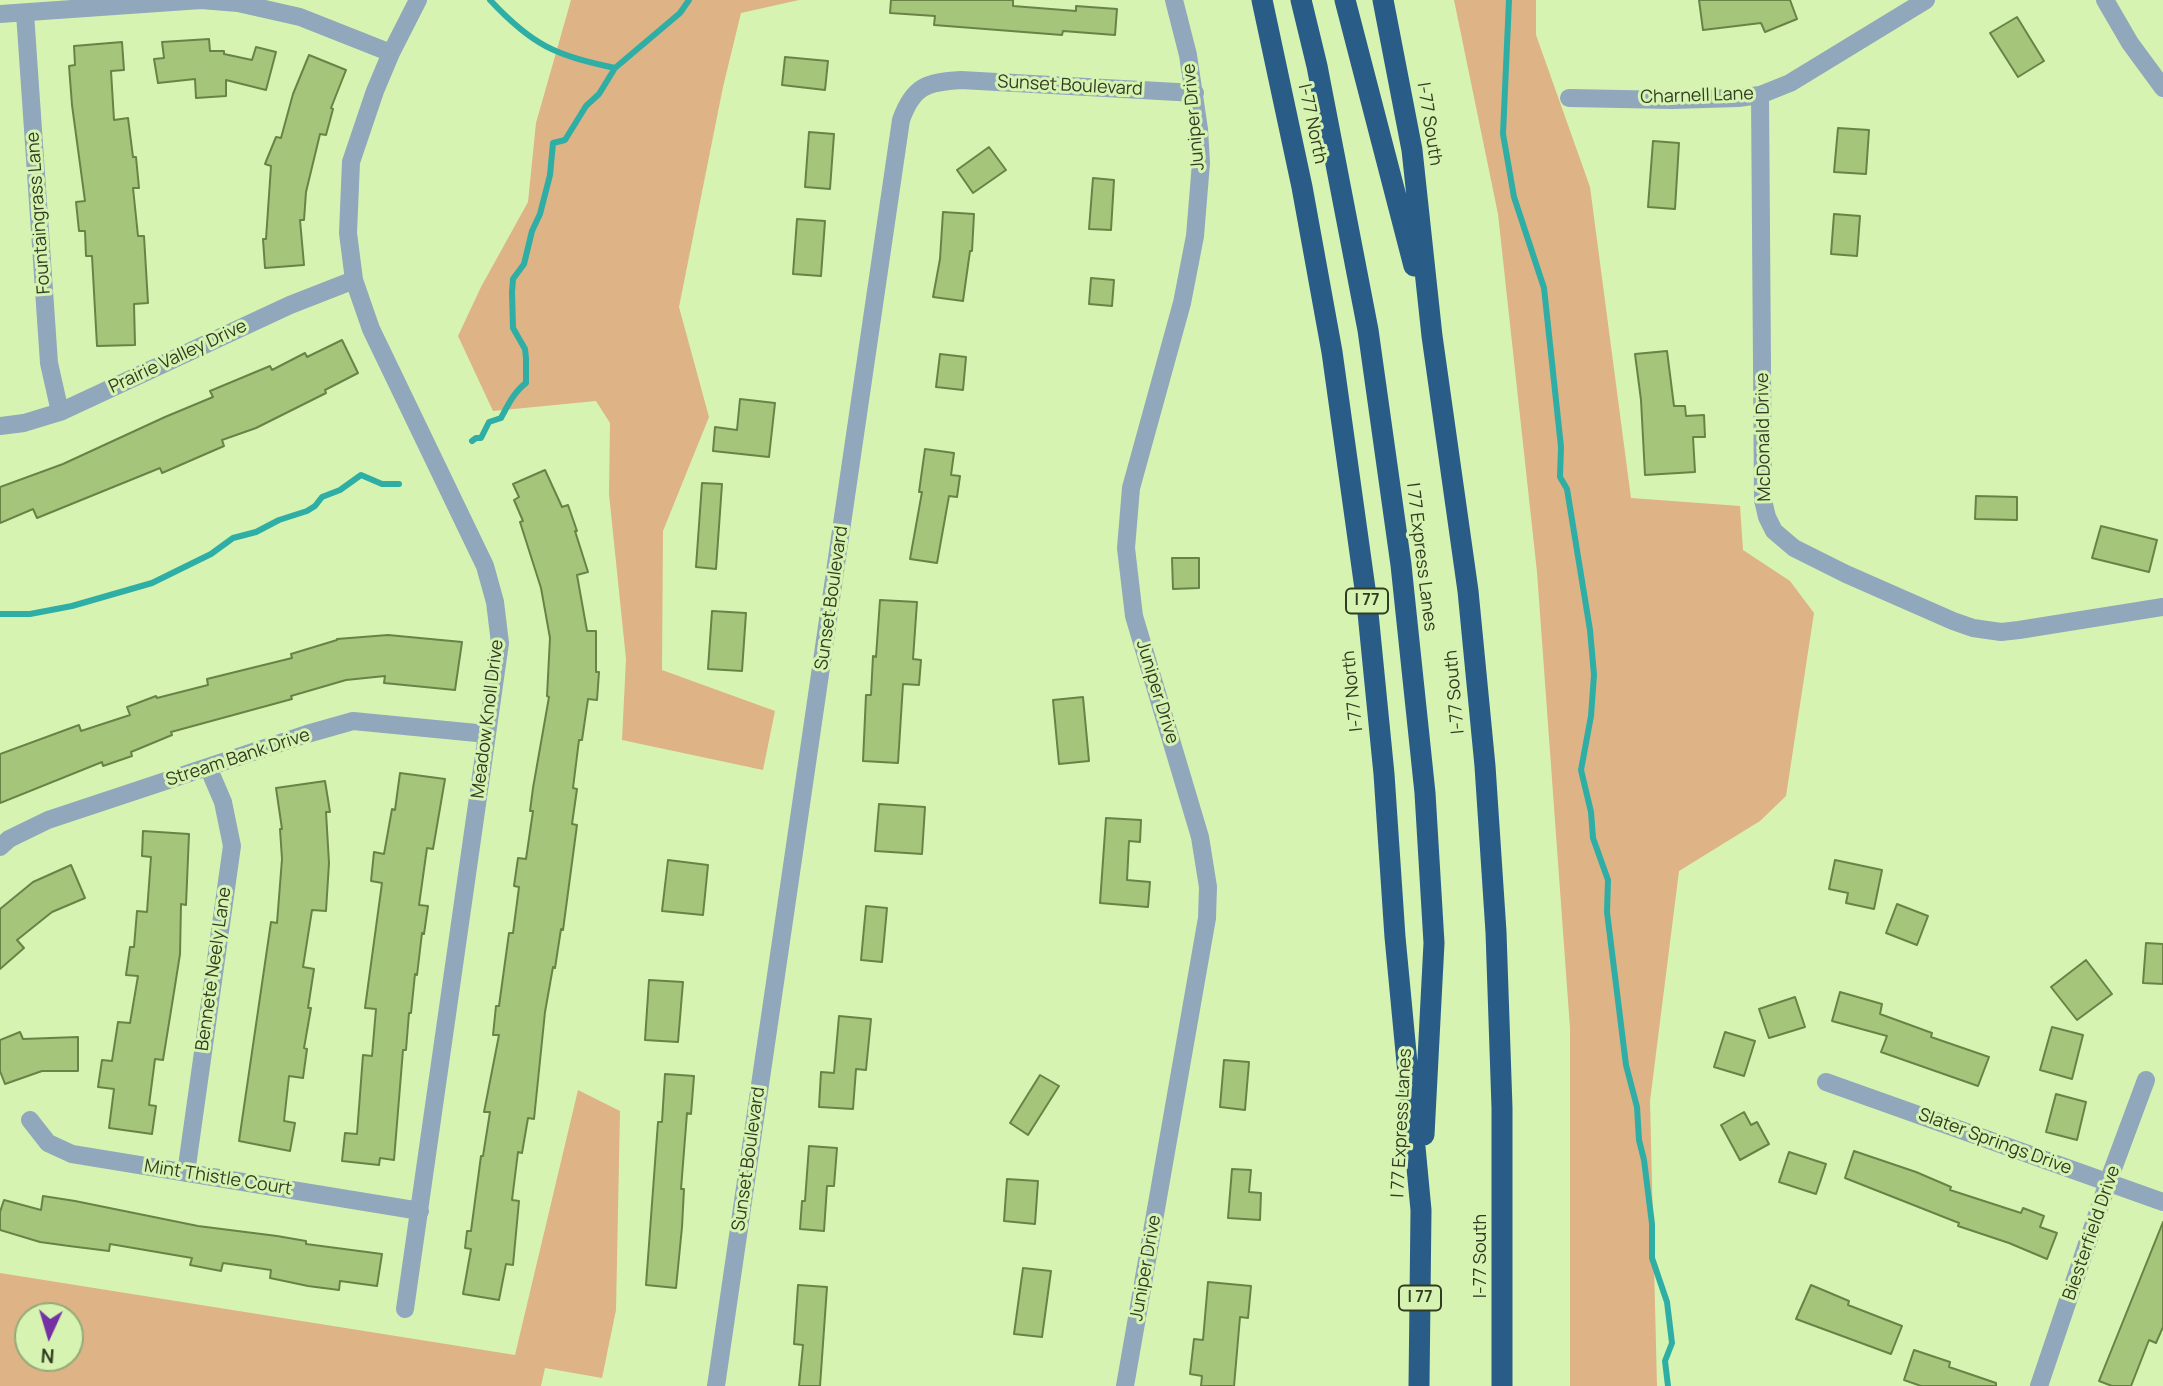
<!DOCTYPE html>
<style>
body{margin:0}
#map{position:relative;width:2163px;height:1386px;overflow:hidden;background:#d6f3b2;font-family:Manrope,sans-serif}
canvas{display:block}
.north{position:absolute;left:14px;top:1302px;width:70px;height:70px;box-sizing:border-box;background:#d6f3b2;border:2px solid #94aa78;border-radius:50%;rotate:184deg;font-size:19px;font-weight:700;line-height:28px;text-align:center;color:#313c22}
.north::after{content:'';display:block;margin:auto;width:24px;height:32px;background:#7531a4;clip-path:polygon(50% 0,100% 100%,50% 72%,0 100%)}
</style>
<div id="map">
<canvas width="2163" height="1386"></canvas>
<div class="north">N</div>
</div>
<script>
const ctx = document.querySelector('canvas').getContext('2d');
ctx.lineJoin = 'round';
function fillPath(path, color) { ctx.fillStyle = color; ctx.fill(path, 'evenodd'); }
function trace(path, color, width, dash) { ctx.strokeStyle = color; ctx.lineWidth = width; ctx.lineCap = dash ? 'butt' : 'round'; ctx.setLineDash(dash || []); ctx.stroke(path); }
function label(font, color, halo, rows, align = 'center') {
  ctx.font = font + ' Manrope,sans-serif'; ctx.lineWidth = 6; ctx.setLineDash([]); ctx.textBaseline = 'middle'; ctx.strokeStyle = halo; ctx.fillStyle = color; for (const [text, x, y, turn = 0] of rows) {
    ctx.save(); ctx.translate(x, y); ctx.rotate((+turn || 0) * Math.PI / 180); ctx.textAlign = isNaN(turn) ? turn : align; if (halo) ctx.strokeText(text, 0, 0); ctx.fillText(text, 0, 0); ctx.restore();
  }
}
fillPath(new Path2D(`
 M571 0H799L741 13 723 87 679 307 709 417 663 531 662 670 775 711 763 770 622 740 626 659 609 494 610 423 596 401 493 411 458 336 481 287 528 202 536 123Z
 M1454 0H1536V35L1590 187 1631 498 1740 506 1743 550 1790 581 1814 613 1786 796 1760 821 1679 871 1650 1101 1657 1386H1570V1028L1537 572 1498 214Z
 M578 1090 620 1111 616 1310 602 1378 545 1368 541 1386H0V1273L515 1355ZM28 1316H70V1358H28Z`), '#deb386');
trace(new Path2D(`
 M490 0C533 46 555 55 615 68
 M1509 0 1503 134 1514 197 1544 288 1561 447 1560 477 1567 489 1590 630 1594 675 1591 716 1581 770 1591 812 1593 838 1608 880 1607 912 1626 1065 1637 1107 1639 1140 1644 1160 1652 1224V1258L1667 1302 1672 1343 1665 1361 1668 1386
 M472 441 476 438H481L489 422 501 418C508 405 514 392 526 383V358L525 349 513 328 512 292 513 279 524 264 532 231 540 214 550 175 553 143 565 140 586 106 599 94 615 68 680 13 689 0
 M0 614H30L72 606 152 583 211 554 233 538 256 532 279 520 307 511 315 506 322 497 340 490 361 475 382 484H399`), '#2faea5', 6);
const building = new Path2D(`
 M891 0H1013V6L1076 11V6L1117 9 1115 35 1063 31 1062 35 934 25 935 16 890 13Z
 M1699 0H1790L1797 19 1765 32 1761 23 1703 30Z
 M2017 17 2044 61 2018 77 1990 33Z
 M209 39 210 51H224V54L252 60 256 47 276 52 266 90 226 80V96L196 98 195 79 158 83 154 59 164 58 162 42Z
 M122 42 124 70 111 71 114 120 128 118 133 157H136L139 188H133L138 236H144L148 303 134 304 135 345 97 346 92 256H86L85 231H79L76 202 85 201 72 105 69 66 75 65 74 46Z
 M309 55 346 70 331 108 333 109 326 135 320 134 306 192 304 220H300L304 265 265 268 263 239H266L271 166 265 164 276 137 281 138 293 94Z
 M785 57 828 61 825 90 782 85Z
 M1838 128 1869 130 1866 174 1834 172Z
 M809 132 834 134 830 189 805 187Z
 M1653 141 1679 143 1675 209 1648 207Z
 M989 147 1006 170 973 193 957 170Z
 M1093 178 1114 180 1111 230 1089 229Z
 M943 212 974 214 972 251H970L963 301 933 297 940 259Z
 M1834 214 1860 216 1857 256 1831 254Z
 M797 219 825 221 821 276 793 274Z
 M1091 278 1114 280 1112 306 1089 304Z
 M342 340 358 373 325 390 326 393 256 428 222 440 224 446 162 473 160 468 37 518 33 509 0 523V487L63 464 165 417 213 397 210 391 270 366 272 370 305 353 307 357Z
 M1667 351 1674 406H1685L1686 416 1704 415 1705 437H1693L1695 472 1645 475 1641 400 1635 354Z
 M940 354 966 357 963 390 936 387Z
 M740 399 775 403 769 457 713 451 715 427 737 430Z
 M925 449 954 453 951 475 960 476 957 497 949 496 937 563 910 559 922 492H919Z
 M545 470 562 507 568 505 577 531H575L588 572 577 575 587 631H596V672H599L597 700 588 699 582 740H579L573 788 577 789 572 824 577 825 563 930 561 929 555 968 553 967 545 1012 534 1119 528 1118 522 1153 518 1152 512 1200 519 1201 513 1265 506 1264 499 1300 463 1294 471 1249 465 1248 467 1231H471L481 1156H483L490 1112H484L499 1035H493L496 1006H499L509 933H513L519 887 514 886 518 858 526 859 533 811H530L533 788 549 697 547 696 550 638 541 588 520 522 523 521 514 500 519 497 513 484Z
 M702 483 722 484 716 569 696 567Z
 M1976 496 2017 497V520L1975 519Z
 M2101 526 2157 540 2149 572 2092 558Z
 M1172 558H1199V588L1173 589Z
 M880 600 917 602 913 659 921 660 919 685 903 684 898 763 863 761 866 695H871L873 656 876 657Z
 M712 611 746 613 742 671 708 669Z
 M388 635 462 642 455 690 384 683 385 676 346 680 291 696 292 699 171 732 172 735 131 752 132 756 103 766 102 762 0 803V754L79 725 81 731 130 715 127 707 156 696 157 698 208 685 207 679 292 658 291 654 337 640V639Z
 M1083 697 1089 761 1059 764 1053 700Z
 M400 773 445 779 433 849 427 848 419 905 428 906 424 934 422 933 417 975 415 974 411 1013H409L406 1050H403L394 1160 380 1158 379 1165 342 1161 345 1133 357 1134 363 1055 372 1056 376 1009 365 1008 382 883 371 881 374 852 384 854 392 809 395 810Z
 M325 781 330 812H326L329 863 326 911 312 910 303 967 314 969 308 1008H311L304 1048 307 1049 303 1078 289 1076 284 1121 295 1123 290 1151 239 1141 271 922 277 923 282 859 280 829H282L276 788Z
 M879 804 925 807 922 854 875 851Z
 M1106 818 1141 820 1140 842 1129 841 1127 880 1150 882 1148 907 1100 903Z
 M143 831 189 834 186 905 181 904 180 954 174 992 163 1060 155 1059 149 1105 156 1106 152 1134 109 1128 114 1089 98 1087 102 1060 112 1061 118 1022 130 1023 138 976 126 975 130 947H134L137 911 147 912 151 857 142 856Z
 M668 860 708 865 703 915 662 911Z
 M1835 860 1882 870 1874 909 1846 903 1848 893 1829 889Z
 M71 865 85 898 52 912 17 940 24 948 0 969V909L33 882Z
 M1897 904 1928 916 1917 945 1886 933Z
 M866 906 887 908 882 962 861 960Z
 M2146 943 2163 944V984L2143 983Z
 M2086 960 2112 994 2077 1020 2051 987Z
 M649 980 683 982 678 1042 645 1040Z
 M1840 992 1882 1004 1880 1014 1932 1033 1931 1037 1989 1057 1978 1086 1881 1052 1887 1036 1832 1021Z
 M1795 997 1805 1027 1769 1038 1759 1009Z
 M839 1016 871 1019 866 1070 856 1069 853 1109 819 1107 821 1072 834 1073Z
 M2052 1027 2083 1035 2072 1079 2040 1070Z
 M20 1032 23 1039 78 1037V1071H42L5 1084 0 1071V1040Z
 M1725 1032 1755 1041 1744 1076 1714 1067Z
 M1224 1060 1249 1062 1245 1110 1220 1107Z
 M665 1074 694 1076 691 1114 687 1113 681 1189H684L682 1227 676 1288 646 1285 658 1122H662Z
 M1040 1075 1059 1086 1028 1135 1010 1123Z
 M2056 1094 2086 1102 2077 1140 2046 1132Z
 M1744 1112 1751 1125 1757 1122 1769 1144 1740 1160 1721 1125Z
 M809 1146 837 1148 834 1186H827L824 1231 800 1229 802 1201H805Z
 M1854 1151 1916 1172 1951 1187 1950 1190 2021 1213 2023 1208 2044 1216 2040 1227 2057 1233 2047 1259 2009 1243 1958 1226 1959 1223 1845 1178Z
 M1789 1152 1826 1164 1816 1194 1779 1182Z
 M1232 1169 1251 1170 1249 1192 1261 1193 1260 1220 1228 1218Z
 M1007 1179 1038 1181 1035 1224 1004 1221Z
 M43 1196 75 1201 198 1226 277 1236 306 1241V1244L382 1254 377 1286 340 1281 339 1290 308 1286 270 1278 271 1270 223 1263 221 1271 190 1265 192 1258 110 1244 109 1251 69 1246 40 1242 0 1230V1212L4 1200 41 1210Z
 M2163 1222V1327L2156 1343 2149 1340 2131 1386H2112L2099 1381Z
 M1023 1268 1051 1271 1042 1337 1014 1334Z
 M1208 1282 1251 1286 1248 1318 1240 1317 1234 1386H1201L1202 1376 1190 1374 1194 1339 1203 1340Z
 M798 1285 827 1287 820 1386H799L803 1345 794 1344Z
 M1811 1285 1849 1301 1848 1305 1902 1326 1891 1354 1796 1319Z
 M1914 1350 1950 1362 1949 1367 1996 1383V1386H1921L1904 1380Z`);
fillPath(building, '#a5c67a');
trace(building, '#698347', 2);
trace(new Path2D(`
 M2105 0 2130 43 2163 88
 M25 13 49 363 60 412
 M0 14 201 0 238 3 300 17 391 53
 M1760 95 1763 500 1767 517 1774 531 1794 548 1846 574 1953 621 1973 628 2001 632 2019 630 2163 607
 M1569 98 1672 100 1738 98 1760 95 1790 83 1926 0
 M0 426 24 423 60 412 290 305 354 280
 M0 847 9 839 48 820 307 734 353 721 487 734
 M1826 1082 2163 1202
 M30 1120 48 1143 72 1154 420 1211
 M186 1173 232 846 223 802 208 767
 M405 1309 500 643 495 602 485 566 371 329 354 280 348 233 351 162 375 91 391 53 418 0
 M716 1386 901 120C913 86 927 82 961 80L1195 93
 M1125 1386 1207 918 1208 887 1200 837 1134 616 1126 548 1131 488 1182 303 1195 236 1201 163 1199 129 1188 55 1174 0
 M2039 1386 2108 1182 2146 1080`), '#90a7bc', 18);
trace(new Path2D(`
 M1262 0 1302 187 1332 352 1367 603 1384 774 1395 937 1421 1210 1419 1386
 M1301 0 1317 66 1368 330 1401 565 1425 793 1434 943 1424 1135
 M1345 0 1414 266
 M1383 0 1412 150 1432 336 1468 591 1485 766 1496 932 1502 1108V1386`), '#2a5c88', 21);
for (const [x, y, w] of [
 [1367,601,42],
 [1420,1298,42]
]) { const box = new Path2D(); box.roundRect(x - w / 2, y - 12.5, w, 25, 5); ctx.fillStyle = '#d6f3b2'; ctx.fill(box); trace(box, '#313c22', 2); }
label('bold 16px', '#313c22', null, [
 ["I 77",1367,601],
 ["I 77",1420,1298]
]);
label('18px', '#313c22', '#d6f3b2', [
 ["Sunset Boulevard",1070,86,3],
 ["Charnell Lane",1697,96,-2],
 ["Juniper Drive",1194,117,-95],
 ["I-77 North",1312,124,78],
 ["I-77 South",1429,124,81],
 ["Fountaingrass Lane",39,213,-94],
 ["Prairie Valley Drive",178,357,-25],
 ["McDonald Drive",1764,437,-91],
 ["I 77 Express Lanes",1421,557,83],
 ["Sunset Boulevard",832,598,-82],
 ["I-77 North",1353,691,-96],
 ["Juniper Drive",1157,692,73],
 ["I-77 South",1455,692,-95],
 ["Meadow Knoll Drive",488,719,-83],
 ["Stream Bank Drive",238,758,-18],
 ["Bennete Neely Lane",214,969,-82],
 ["I 77 Express Lanes",1402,1123,-87],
 ["Slater Springs Drive",1995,1142,20],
 ["Sunset Boulevard",749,1159,-82],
 ["Mint Thistle Court",218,1178,9],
 ["Biesterfield Drive",2092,1233,-71],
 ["I-77 South",1481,1256,-90],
 ["Juniper Drive",1146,1268,-80]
]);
</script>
